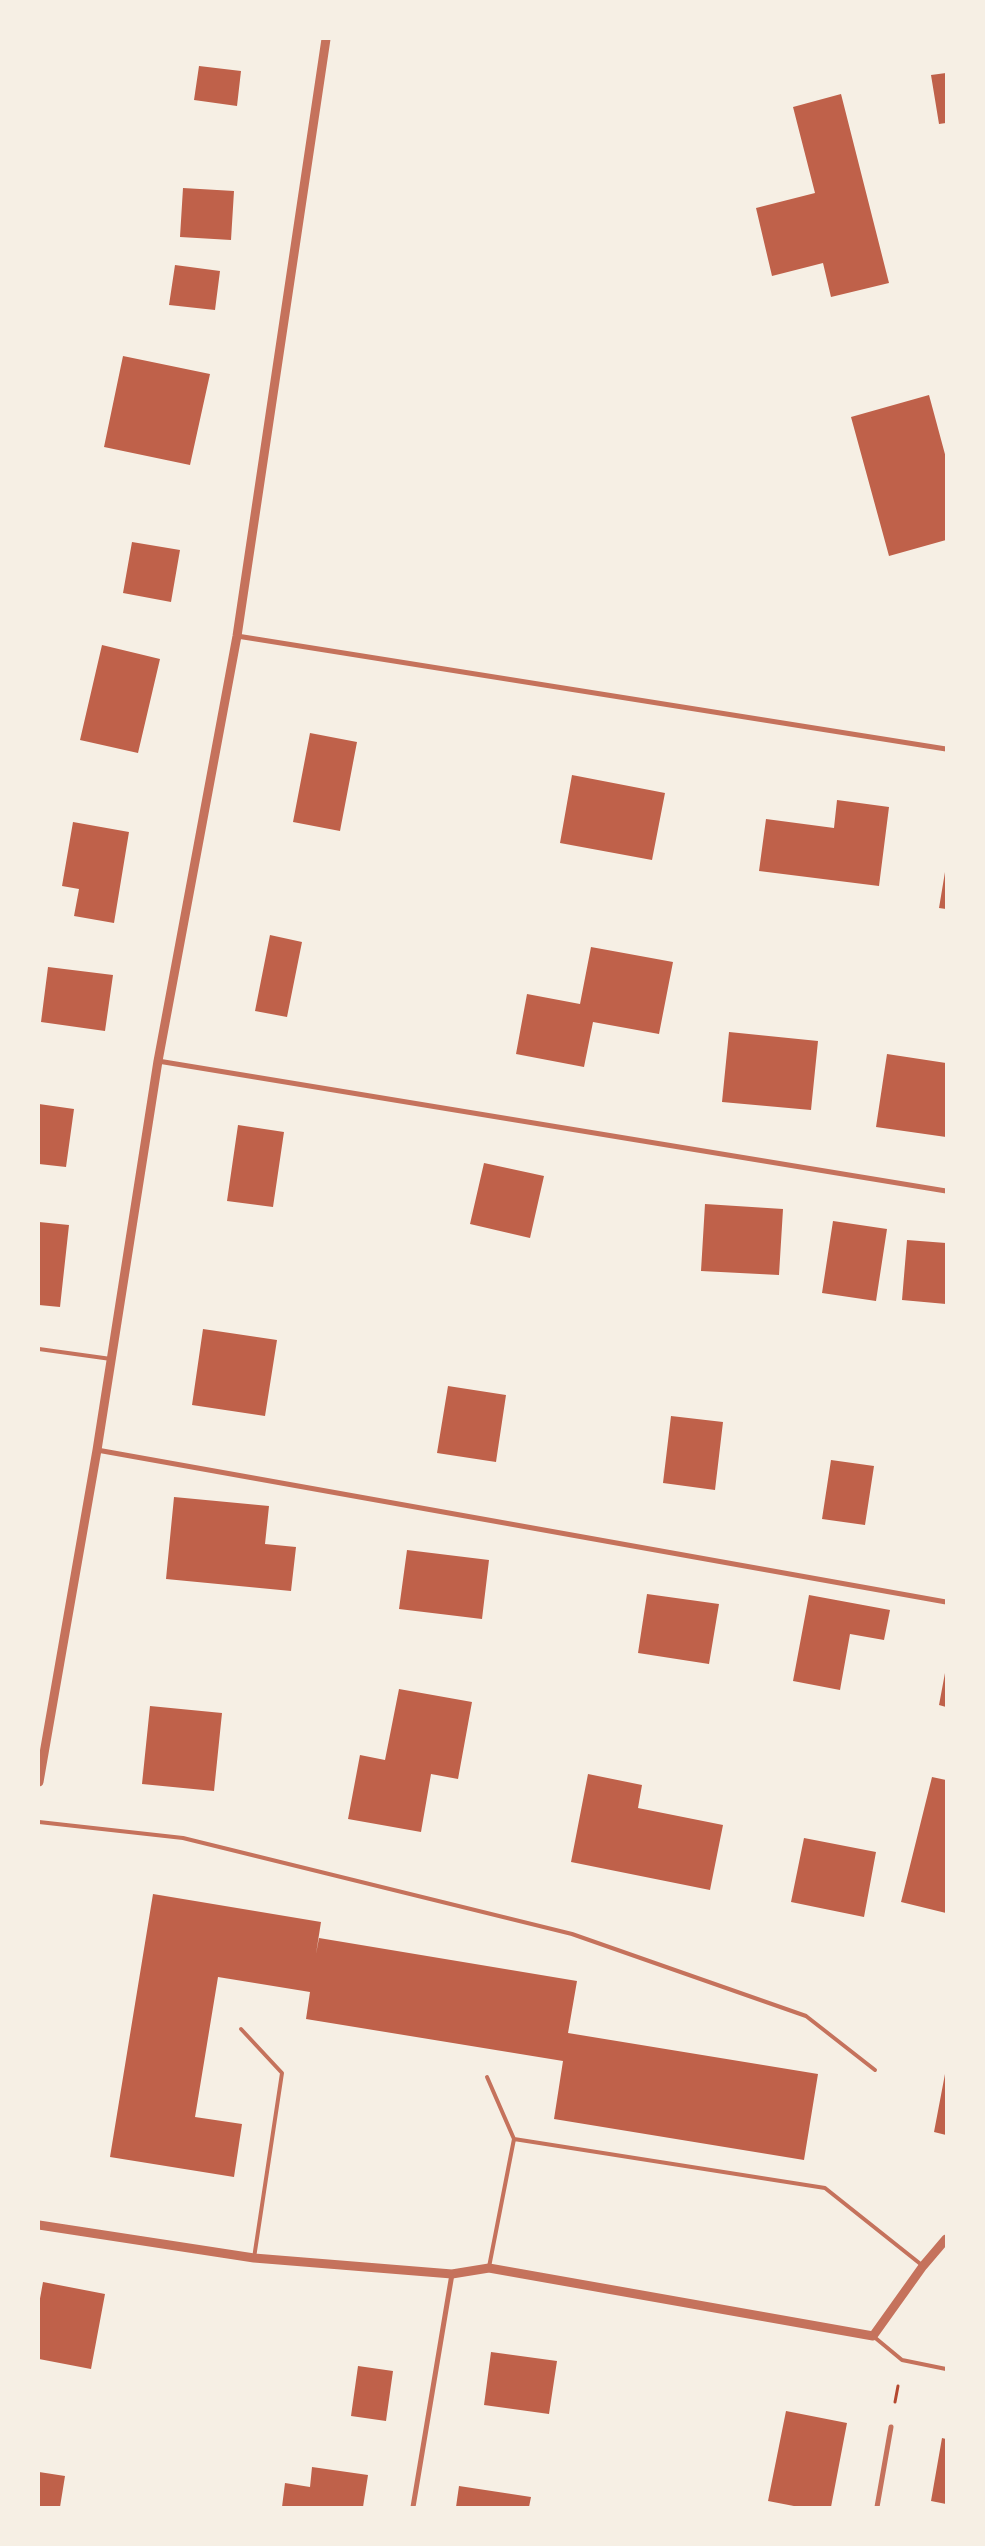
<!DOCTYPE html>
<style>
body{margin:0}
#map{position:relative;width:985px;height:2546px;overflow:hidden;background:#f6efe4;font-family:Rubik,sans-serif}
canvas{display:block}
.frame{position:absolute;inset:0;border:40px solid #f6efe4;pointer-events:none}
</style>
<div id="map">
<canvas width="985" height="2546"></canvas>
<div class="frame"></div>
</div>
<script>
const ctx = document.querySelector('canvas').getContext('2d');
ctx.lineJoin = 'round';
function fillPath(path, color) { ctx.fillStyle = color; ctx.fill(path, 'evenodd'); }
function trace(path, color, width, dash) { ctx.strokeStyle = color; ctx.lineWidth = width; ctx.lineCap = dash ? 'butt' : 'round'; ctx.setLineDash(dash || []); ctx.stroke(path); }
fillPath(new Path2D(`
 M199 66 241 71 237 106 194 100Z
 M946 73V123L939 124 931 75Z
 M841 94 889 283 831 297 823 263 772 276 756 208 815 193 793 107Z
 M183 188 234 191 231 240 180 237Z
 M175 265 220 271 215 310 169 305Z
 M123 356 210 374 190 465 104 447Z
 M929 395 946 458V540L889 556 851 417Z
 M132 542 180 550 171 602 123 593Z
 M102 645 160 659 138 753 80 740Z
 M310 733 357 742 340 831 293 822Z
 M572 775 665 793 652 860 560 843Z
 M837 800 889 807 879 886 759 871 766 819 834 828Z
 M73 822 129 832 114 923 74 916 79 889 62 886Z
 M945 872H946V909L939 908Z
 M270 935 302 942 287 1017 255 1011Z
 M591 947 673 962 659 1034 593 1022 584 1067 516 1054 527 994 580 1004Z
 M48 967 113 975 105 1031 41 1022Z
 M729 1032 818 1041 811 1110 722 1102Z
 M887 1054 946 1063V1137L876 1127Z
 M39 1104 74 1109 66 1167 39 1164Z
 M238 1125 284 1132 273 1207 227 1201Z
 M484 1163 544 1176 530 1238 470 1224Z
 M705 1204 783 1209 779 1275 701 1271Z
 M833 1221 887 1229 876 1301 822 1293Z
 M39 1222 69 1225 60 1307 39 1305Z
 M907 1240 946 1243V1304L902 1300Z
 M203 1329 277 1340 265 1416 192 1405Z
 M448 1386 506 1395 496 1462 437 1453Z
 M671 1416 723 1422 715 1490 663 1483Z
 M831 1460 874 1466 865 1525 822 1519Z
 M174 1497 269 1506 265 1544 296 1547 291 1591 166 1579Z
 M407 1550 489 1560 482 1619 399 1609Z
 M647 1594 719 1604 709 1664 638 1653Z
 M809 1595 890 1610 884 1640 850 1634 840 1690 793 1681Z
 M945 1673H946V1707L939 1705Z
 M399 1689 472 1702 458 1779 431 1774 421 1832 348 1819 360 1755 385 1760Z
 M150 1706 222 1713 214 1791 142 1784Z
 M588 1774 642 1785 638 1808 723 1825 710 1890 571 1862Z
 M932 1777 946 1780V1913L901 1902Z
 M804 1838 876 1852 864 1917 791 1902Z
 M153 1894 321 1922 316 1954 319 1938 577 1981 568 2033 818 2074 804 2160 554 2119 563 2061 306 2019 310 1992 218 1977 195 2117 242 2124 234 2177 110 2157Z
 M945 2074H946V2135L934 2132Z
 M43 2282 105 2294 91 2369 39 2359V2304Z
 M491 2352 557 2361 549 2414 484 2405Z
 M358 2366 393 2371 386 2421 351 2416Z
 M786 2411 847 2423 831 2507H799L768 2501Z
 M942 2438 946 2439V2504L931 2501Z
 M312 2467 368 2475 363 2507H282L285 2483 310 2487Z
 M39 2472 65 2476 60 2507H39Z
 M459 2486 531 2497 529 2507H456Z`), '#bf614a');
trace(new Path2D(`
 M895 2402 898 2386`), '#b5482f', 3);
trace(new Path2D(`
 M39 1349 111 1359
 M39 1822 183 1838 572 1934 806 2016 875 2070
 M241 2029 282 2073 254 2258
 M487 2077 514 2139 489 2267
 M514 2139 825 2188 923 2266
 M873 2336 902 2360 946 2369`), '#c5725c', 4);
trace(new Path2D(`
 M237 636 946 749
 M158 1061 946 1191
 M97 1450 946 1602
 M413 2507 452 2274
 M877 2507 891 2427`), '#c5725c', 5);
trace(new Path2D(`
 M39 1782 97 1450 158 1061 237 636 326 39
 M39 2225 254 2258 452 2274 489 2268 873 2336 923 2266 946 2239`), '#c5725c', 9);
</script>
